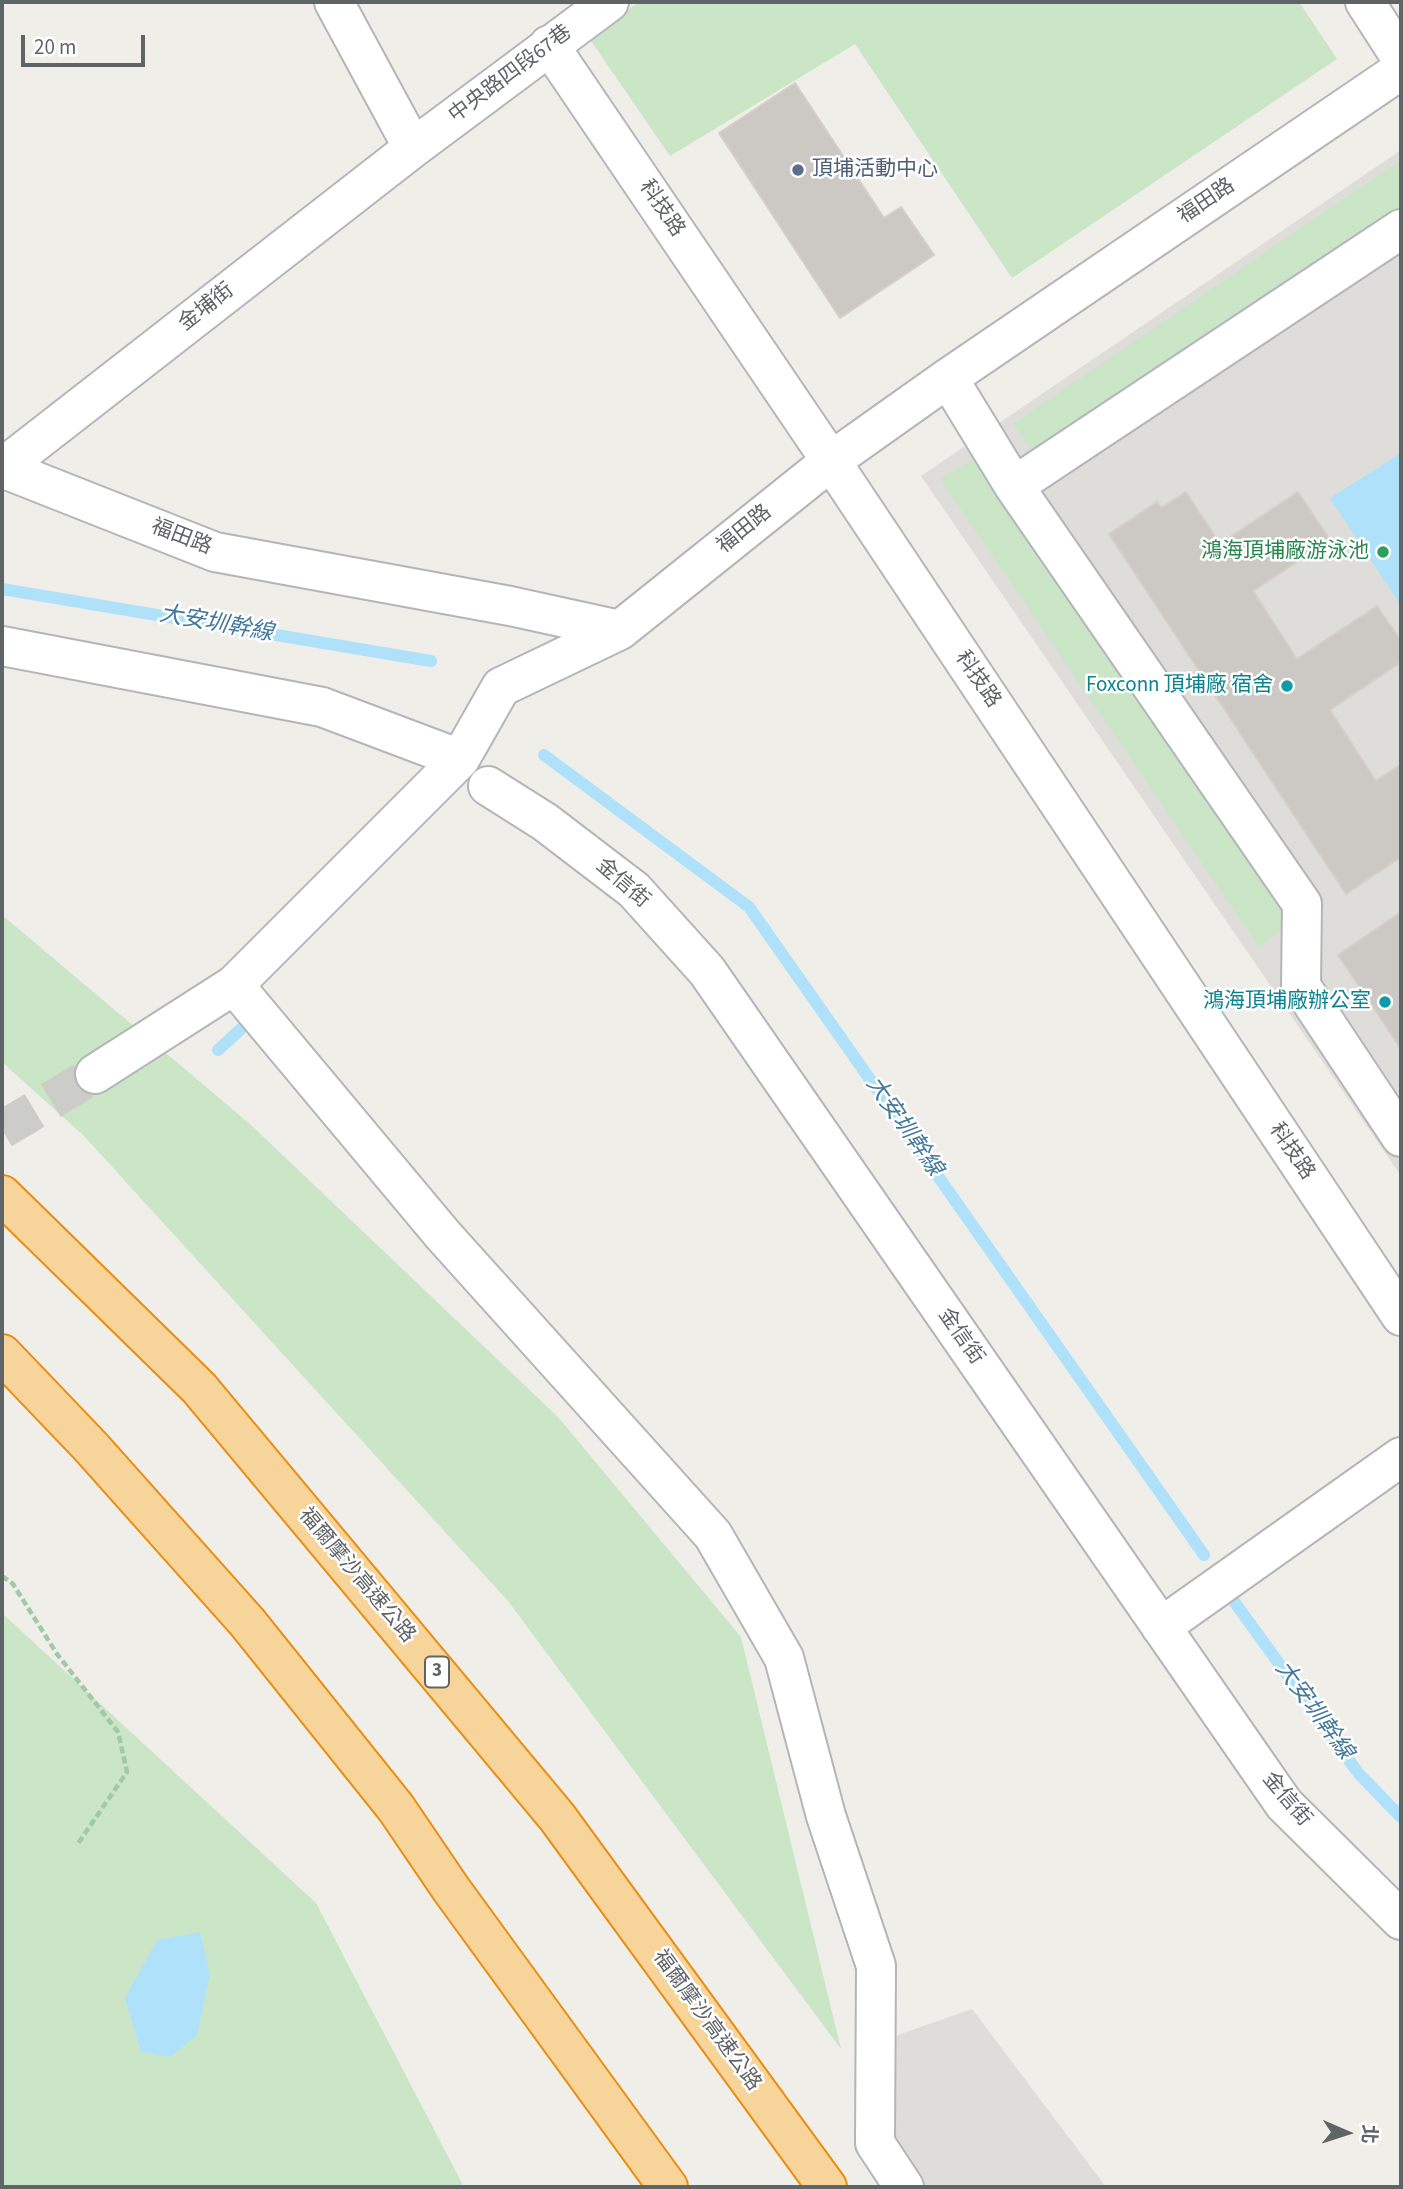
<!DOCTYPE html>
<meta charset="utf-8">
<style>
body{margin:0}
#map{position:relative;width:1403px;height:2189px;overflow:hidden;background:#f0eee8;font-family:"Source Sans 3","Noto Sans TC",sans-serif}
canvas{display:block}
.frame{position:absolute;inset:0;border:4px solid #5f6467;pointer-events:none}
.north{position:absolute;left:1312px;top:2098px;width:70px;height:70px;-webkit-text-stroke:5px #fff;paint-order:stroke;rotate:93deg;font-size:19px;font-weight:700;line-height:28px;text-align:center;color:#5f6467}
.north::after{content:'';display:block;margin:auto;width:24px;height:32px;background:#5f6467;clip-path:polygon(50% 0,100% 100%,50% 72%,0 100%)}
.scale{position:absolute;left:21px;top:35px;width:124px;height:32px;box-sizing:border-box;border:4px solid #5f6467;border-top:0;padding-left:9px;font-size:21px;line-height:24px;white-space:nowrap;color:#5f6467;-webkit-text-stroke:5px #fff;paint-order:stroke}
</style>
<div id="map">
<canvas width="1403" height="2189"></canvas>
<div class="frame"></div>
<div class="north">北</div>
<div class="scale">20 m</div>
</div>
<script>
const ctx = document.querySelector('canvas').getContext('2d');
ctx.lineJoin = 'round';
function fillPath(path, color) { ctx.fillStyle = color; ctx.fill(path, 'evenodd'); }
function trace(path, color, width, dash) { ctx.strokeStyle = color; ctx.lineWidth = width; ctx.lineCap = dash ? 'butt' : 'round'; ctx.setLineDash(dash || []); ctx.stroke(path); }
function label(font, color, halo, rows, align = 'center') {
  ctx.font = font + ' "Source Sans 3","Noto Sans TC",sans-serif'; ctx.lineWidth = 5; ctx.setLineDash([]); ctx.textBaseline = 'middle'; ctx.strokeStyle = halo; ctx.fillStyle = color; for (const [text, x, y, turn = 0] of rows) {
    ctx.save(); ctx.translate(x, y); ctx.rotate((+turn || 0) * Math.PI / 180); ctx.textAlign = isNaN(turn) ? turn : align; if (halo) ctx.strokeText(text, 0, 0); ctx.fillText(text, 0, 0); ctx.restore();
  }
}
fillPath(new Path2D(`
 M1401 150V1176L921 476Z
 M972 2009 1106 2187H927L893 2142 892 2037Z`), '#dfddda');
fillPath(new Path2D(`
 M639 2H1299L1337 59 1012 278 855 44 670 156 589 38Z
 M1401 160V214L1039 461 1013 424Z
 M978 456 1292 921 1259 947 940 479Z
 M2 915 250 1124 558 1417 741 1637 841 2049 508 1601 84 1136 2 1062Z
 M2 1613 316 1903 464 2187H2Z`), '#cae6c7');
fillPath(new Path2D(`
 M1401 453V606L1330 498Z
 M200 1932 210 1973 197 2035 170 2057 141 2052 125 1998 157 1940Z`), '#afe2fa');
trace(new Path2D(`
 M2 589 431 661
 M544 755 749 907 1204 1555
 M218 1050 243 1027
 M1233 1600 1359 1774 1401 1817`), '#afe2fa', 12);
const building = new Path2D(`
 M795 83 884 218 901 207 934 255 840 318 719 133Z
 M1186 492 1220 544 1298 492 1330 540 1253 591 1297 659 1377 606 1401 641V662L1330 710 1376 781 1401 764V857L1346 894 1109 534 1157 502 1161 508Z
 M1401 912V1049L1338 955Z`);
fillPath(building, '#ccc9c5');
trace(building, '#d5cfc7', 2);
trace(new Path2D(`
 M2 1130 95 1074`), '#ccccc8', 38, [38, 19]);
const minor = new Path2D(`
 M334 2 413 148
 M1365 2 1401 58
 M549 45 831 461 1401 1316
 M1401 229 1014 486 1302 904 1301 986 1401 1137
 M948 378 1014 486
 M2 468 215 552 510 606 620 630 831 461 948 378 1401 70
 M2 468 413 148 609 2
 M2 646 322 707 460 759
 M488 786 545 822 634 890 707 971 1284 1804 1401 1920
 M234 985 443 1235 713 1535 784 1658 826 1816 876 1966 875 2143 904 2187
 M95 1074 234 985 460 759 501 687 620 630
 M1161 1627 1401 1457`);
const highway = new Path2D(`
 M2 1195 199 1388 557 1817 827 2187
 M2 1354 90 1446 247 1622 396 1808 451 1889 668 2187`);
trace(minor, '#b3b6b9', 42);
trace(highway, '#ea8c0f', 42);
trace(new Path2D(`
 M2 1576 13 1584 57 1654 118 1732 127 1772 77 1845`), '#a2c9a8', 4.5, [7, 3.5]);
trace(minor, '#fff', 38);
trace(highway, '#f7d499', 38);
for (const [x, y, r, color] of [
 [798,170,7,"#5c6f8a"],
 [1383,552,7,"#2e9e5b"],
 [1287,686,7,"#0f9aa8"],
 [1385,1002,7,"#0f9aa8"]
]) { const dot = new Path2D(); dot.arc(x, y, r, 0, 2 * Math.PI); ctx.fillStyle = color; ctx.fill(dot); trace(dot, '#fff', 2.5); }
for (const [x, y, w] of [
 [437,1672,24]
]) { const box = new Path2D(); box.roundRect(x - w / 2, y - 15.5, w, 31, 5); ctx.fillStyle = '#fff'; ctx.fill(box); trace(box, '#5f6467', 2); }
label('bold 19px', '#5f6467', null, [
 ["3",437,1672]
]);
label('21px', '#5f6467', '#fff', [
 ["中央路四段67巷",511,75,-37],
 ["福田路",1207,202,-34],
 ["科技路",661,209,56],
 ["金埔街",207,308,-38],
 ["福田路",745,530,-39],
 ["福田路",181,538,21],
 ["科技路",977,680,56],
 ["金信街",622,884,41],
 ["科技路",1291,1152,56],
 ["金信街",960,1337,55],
 ["福爾摩沙高速公路",356,1576,50],
 ["金信街",1286,1800,50],
 ["福爾摩沙高速公路",706,2021,54]
]);
label('21px', '#4e5e75', '#fff', [
 ["頂埔活動中心",812,170]
], 'left');
label('21px', '#27864d', '#fff', [
 ["鴻海頂埔廠游泳池",1369,552]
], 'right');
label('21px', '#0d838f', '#fff', [
 ["Foxconn 頂埔廠 宿舍",1273,686],
 ["鴻海頂埔廠辦公室",1371,1002]
], 'right');
label('italic 23px', '#44799b', '#fff', [
 ["大安圳幹線",216,625,10],
 ["大安圳幹線",903,1127,55],
 ["大安圳幹線",1313,1711,54]
]);
</script>
